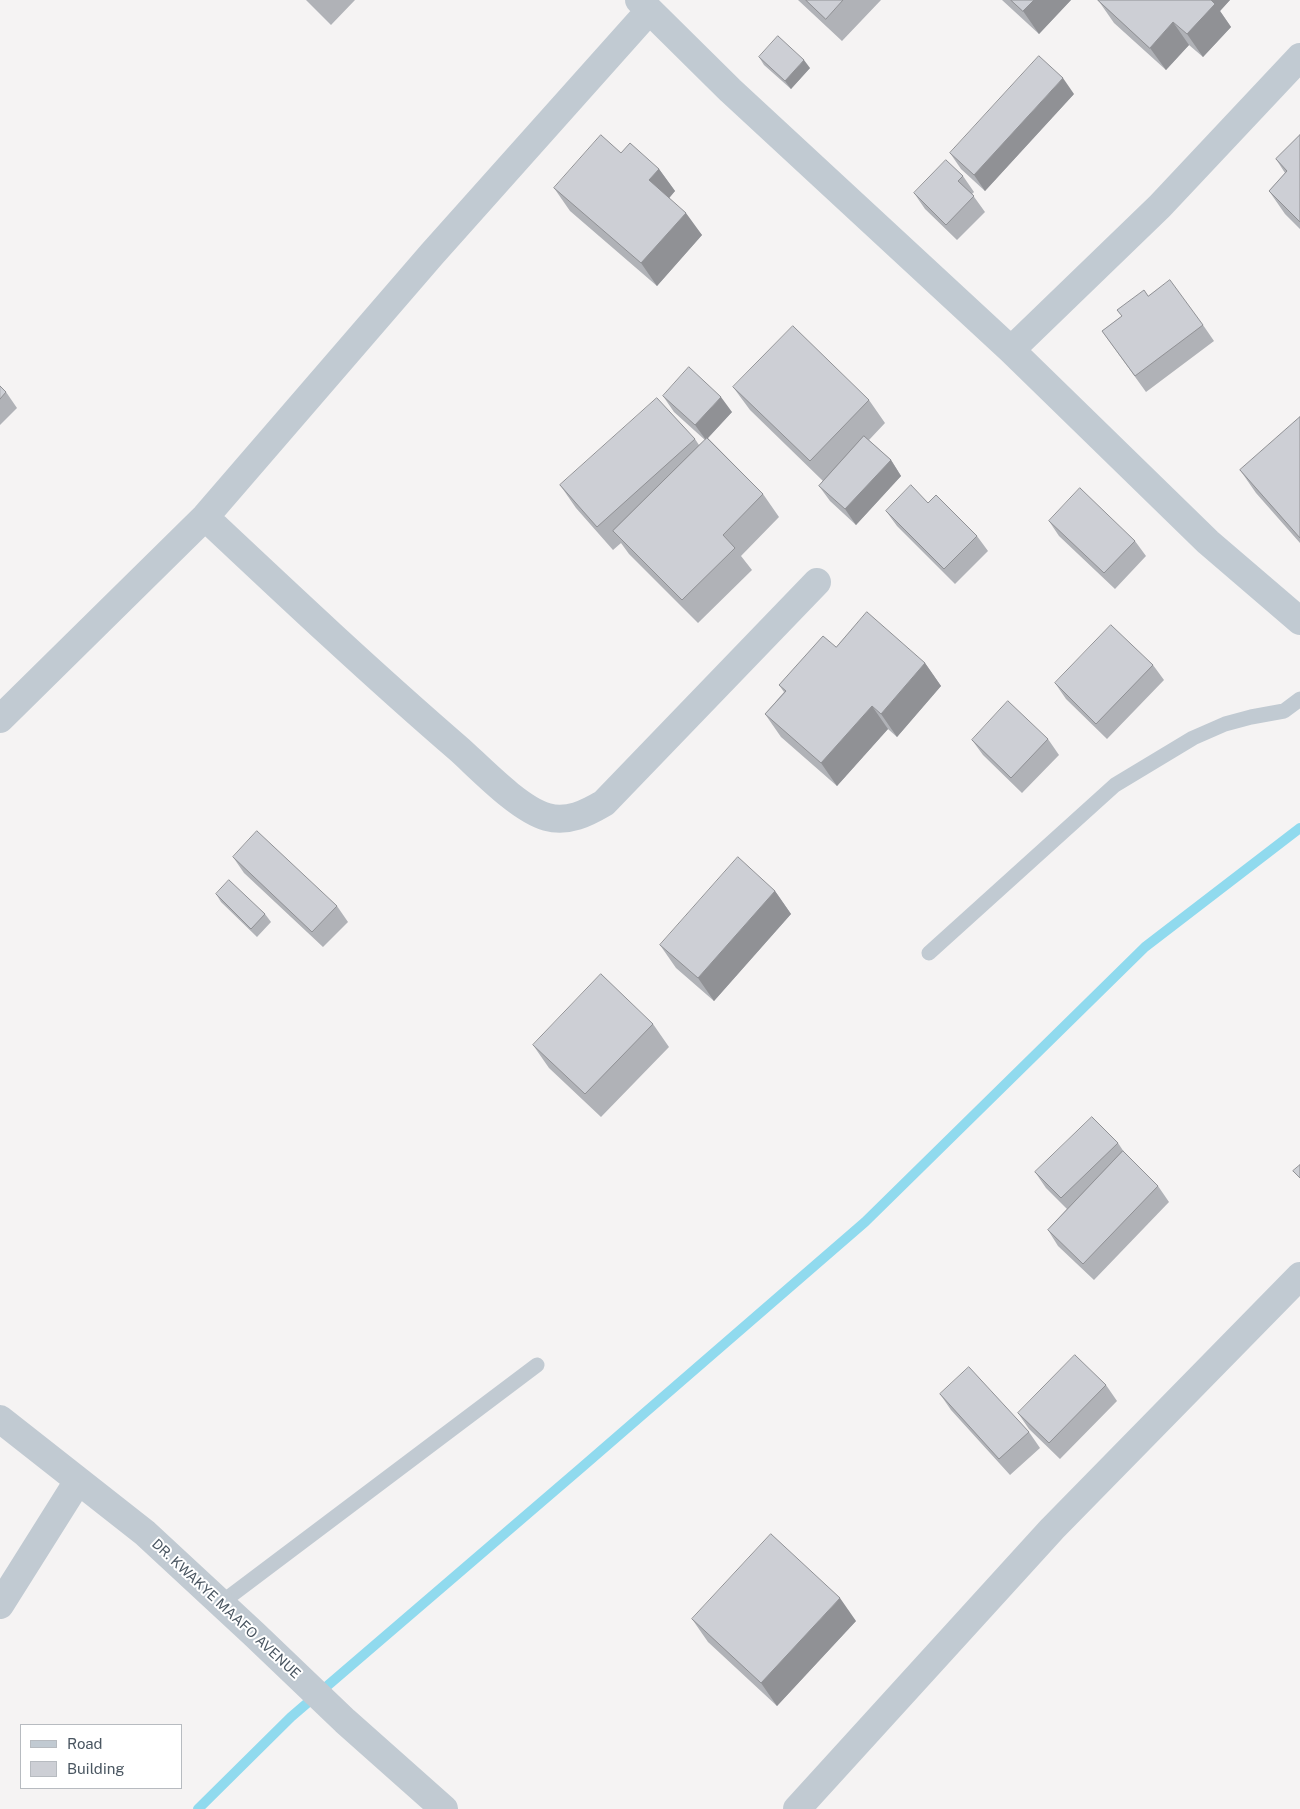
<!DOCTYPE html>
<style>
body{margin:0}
#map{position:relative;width:1300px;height:1809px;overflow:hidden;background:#f5f3f3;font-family:"Public Sans",sans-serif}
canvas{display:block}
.legend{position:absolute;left:20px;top:1724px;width:162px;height:65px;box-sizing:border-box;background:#fff;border:1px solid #b7bbc0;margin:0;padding:6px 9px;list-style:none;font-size:15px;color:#4a5661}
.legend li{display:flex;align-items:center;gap:10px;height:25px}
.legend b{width:25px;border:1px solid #b7bbc0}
</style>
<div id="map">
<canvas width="1300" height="1809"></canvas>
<ul class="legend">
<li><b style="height:6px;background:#c1cad2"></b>Road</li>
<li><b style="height:14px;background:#cdcfd5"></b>Building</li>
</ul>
</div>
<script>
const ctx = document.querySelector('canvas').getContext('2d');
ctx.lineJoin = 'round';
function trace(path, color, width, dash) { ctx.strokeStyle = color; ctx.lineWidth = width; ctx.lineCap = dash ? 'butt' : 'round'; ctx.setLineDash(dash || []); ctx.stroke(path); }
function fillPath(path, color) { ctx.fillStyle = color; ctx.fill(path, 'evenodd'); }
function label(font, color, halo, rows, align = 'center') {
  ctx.font = font + ' "Public Sans",sans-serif'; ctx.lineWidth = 4; ctx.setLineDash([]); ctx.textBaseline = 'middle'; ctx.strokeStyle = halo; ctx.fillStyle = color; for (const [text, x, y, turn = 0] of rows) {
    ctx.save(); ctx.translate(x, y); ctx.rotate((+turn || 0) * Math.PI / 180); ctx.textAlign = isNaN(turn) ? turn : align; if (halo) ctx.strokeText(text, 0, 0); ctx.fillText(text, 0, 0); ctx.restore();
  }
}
trace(new Path2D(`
 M198 1809 291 1717 581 1468 865 1222 1145 947 1300 828`), '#90daee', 10);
trace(new Path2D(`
 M929 953 1115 785 1193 738 1225 724 1251 717 1284 711 1300 699
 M221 1603 537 1365`), '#c1cad2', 15);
trace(new Path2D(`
 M639 0 730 90 1011 350 1208 542 1300 621
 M1011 350 1160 206 1300 57
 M205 517C289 596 373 675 460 750 482 770 519 809 547 817 568 823 587 813 604 803L817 582
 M0 719 205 517 432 254 649 11
 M0 1419 145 1533 254 1634 345 1721 444 1809
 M0 1605 78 1481
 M797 1809 1052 1529 1300 1276`), '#c1cad2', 28);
fillPath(new Path2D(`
 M306 0H355L331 25Z
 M798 0H881L842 41Z
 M1002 0H1071L1039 34Z
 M1098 0H1230L1220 11 1231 27 1203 57 1189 45 1166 70 1114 23Z
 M759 57 810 68 791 89 764 65Z
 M1074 94 985 191 961 169 950 153Z
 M1300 135V229L1285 214 1269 191 1285 173 1276 159Z
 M621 153 659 169 675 191 669 198 702 235 657 286 570 211 554 188Z
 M963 176 974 192 972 194 985 212 957 240 925 209 914 193Z
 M1148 296 1203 325 1214 341 1146 392 1102 331 1122 316 1117 310Z
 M0 386 6 392 17 408 0 425Z
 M733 387 869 400 885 423 869 440 891 460 901 476 856 525 830 501 819 486 823 481 750 410Z
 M663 396 732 412 708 438 763 494 779 517 741 556 752 570 698 623 629 554 621 543 613 550 576 508 560 485 695 439 699 445 705 440 674 412Z
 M1300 417V543L1256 493 1240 470Z
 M886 511 977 536 988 551 955 584 897 526Z
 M1049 521 1135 541 1146 556 1115 589 1059 536Z
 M836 647 925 663 941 686 897 737 888 729 837 786 781 737 765 714 784 692 779 685Z
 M1153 665 1164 680 1107 739 1066 699 1055 683Z
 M1048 739 1059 755 1022 793 983 755 972 740Z
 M233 857 337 906 348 922 323 947 244 873Z
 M775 891 791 914 714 1001 676 968 660 945Z
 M216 894 265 914 271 922 257 937 221 902Z
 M653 1024 669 1047 601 1117 549 1068 533 1045Z
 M1118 1143 1126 1155 1158 1186 1169 1202 1094 1280 1058 1246 1048 1230 1067 1209 1046 1188 1035 1172Z
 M1106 1385 1117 1401 1060 1459 1029 1429 1018 1413Z
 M940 1394 1029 1432 1040 1448 1010 1475 951 1410Z
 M692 1619 856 1621 777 1706 708 1642Z`), '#b0b2b7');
fillPath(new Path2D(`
 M1034 0H1071L1039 34 1023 11Z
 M1208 0H1230L1220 11 1231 27 1203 57 1187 34Z
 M1173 22 1189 45 1166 70 1150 48Z
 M804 60 810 68 791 89 785 81Z
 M1063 78 1074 94 985 191 974 175Z
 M659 169 675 191 665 203 649 180Z
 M686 213 702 235 657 286 641 263Z
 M721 397 732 412 706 440 695 425Z
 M891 460 901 476 856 525 845 509Z
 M925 663 941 686 897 737 881 714Z
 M872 706 888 729 837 786 821 763Z
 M775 891 791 914 714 1001 698 978Z
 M840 1598 856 1621 777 1706 761 1683Z`), '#909195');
const building = new Path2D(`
 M806 0H843L826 19Z
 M1011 0H1034L1023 11Z
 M1098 0H1211L1215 4 1187 34 1173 22 1150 48Z
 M778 36 804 60 785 81 759 57Z
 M1039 56 1063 78 974 175 950 153Z
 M601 135 621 153 630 143 659 169 649 180 686 213 641 263 554 188Z
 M1300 135V222L1269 191 1287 171 1276 159Z
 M946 160 963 176 958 181 974 196 946 225 914 193Z
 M1170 280 1203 325 1135 376 1102 331 1122 316 1117 310 1144 290 1148 296Z
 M793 326 869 400 810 461 733 387Z
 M689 367 721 397 695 425 663 396Z
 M0 386 6 392 0 399Z
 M657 398 695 439 597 527 560 485Z
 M1300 417V538L1240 470Z
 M864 436 891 460 845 509 819 486Z
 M707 438 763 494 723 535 735 548 682 600 613 531Z
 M911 485 928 503 936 495 977 536 944 569 886 511Z
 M1080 488 1135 541 1104 573 1049 521Z
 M867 612 925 663 881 714 872 706 821 763 765 714 786 691 779 685 823 636 836 647Z
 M1111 625 1153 665 1096 724 1055 683Z
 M1008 701 1048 739 1011 778 972 740Z
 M257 831 337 906 312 932 233 857Z
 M738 857 775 891 698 978 660 945Z
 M229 880 265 914 251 929 216 894Z
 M601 974 653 1024 585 1094 533 1045Z
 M1092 1117 1118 1143 1061 1198 1035 1172Z
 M1123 1151 1158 1186 1083 1264 1048 1230Z
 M1300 1165V1178L1293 1171Z
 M1075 1355 1106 1385 1049 1443 1018 1413Z
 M969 1367 1029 1432 999 1459 940 1394Z
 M771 1534 840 1598 761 1683 692 1619Z`);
fillPath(building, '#cdcfd5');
trace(building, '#909195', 1);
label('14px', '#4a5661', '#fff', [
 ["DR. KWAKYE MAAFO AVENUE",226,1609,43]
]);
</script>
